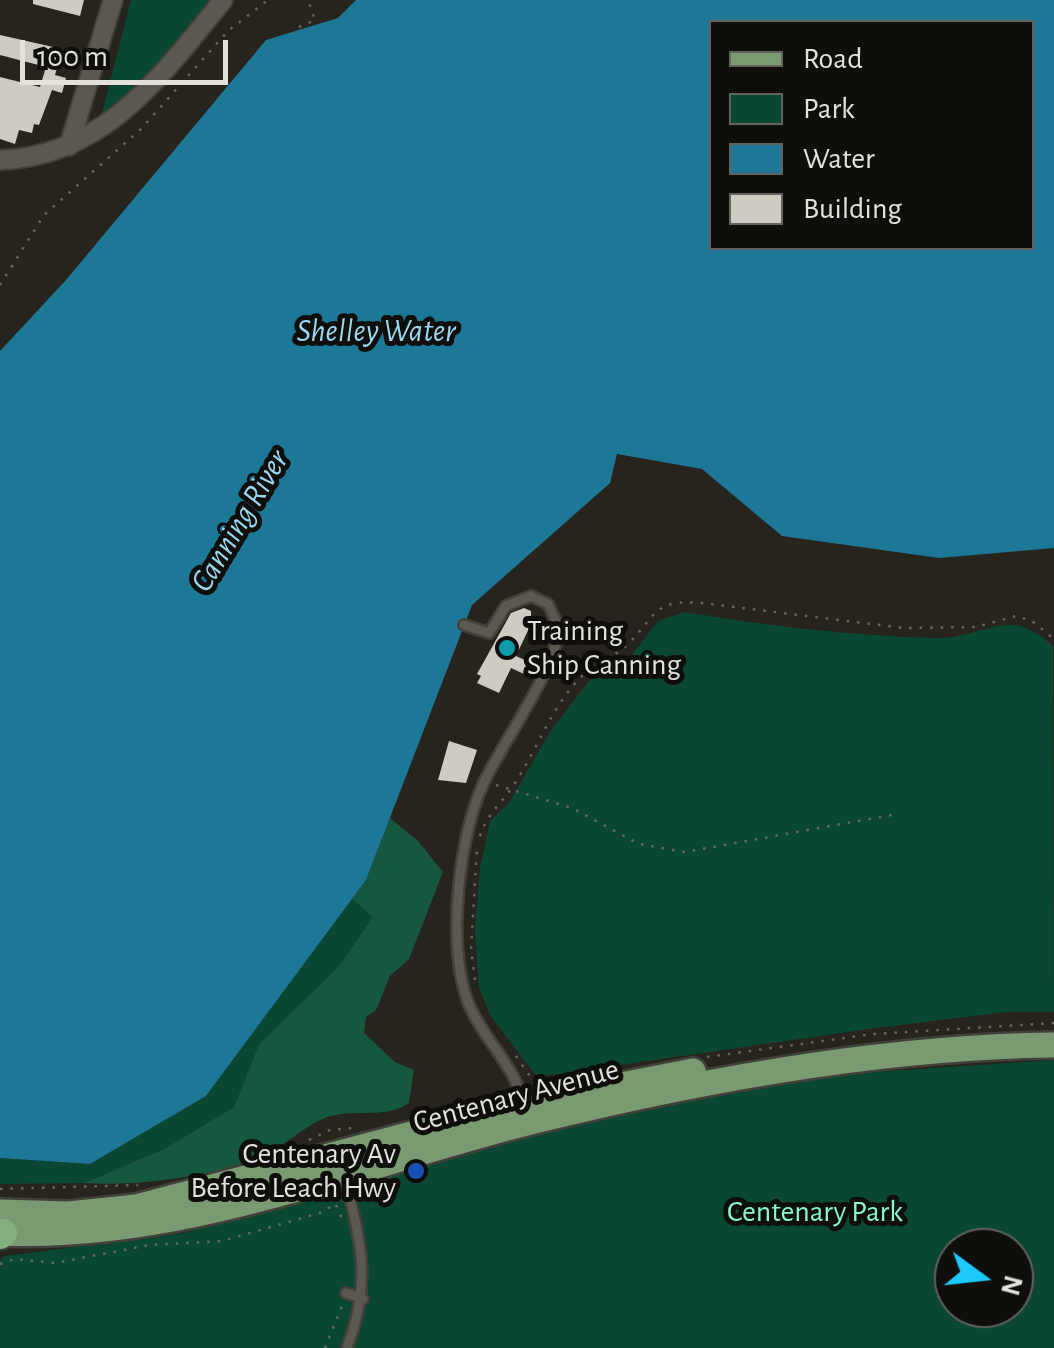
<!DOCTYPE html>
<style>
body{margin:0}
#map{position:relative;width:1054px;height:1348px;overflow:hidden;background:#27241d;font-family:"Alegreya Sans",sans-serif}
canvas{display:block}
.legend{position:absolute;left:709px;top:20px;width:325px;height:230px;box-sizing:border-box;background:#0f0e0a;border:2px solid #63625e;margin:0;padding:12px 18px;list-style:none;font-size:30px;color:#e2e1dc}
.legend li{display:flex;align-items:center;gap:20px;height:50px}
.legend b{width:50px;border:2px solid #63625e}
.north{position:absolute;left:934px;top:1228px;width:100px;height:100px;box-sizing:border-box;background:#0f0e0a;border:2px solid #63625e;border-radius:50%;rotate:105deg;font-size:28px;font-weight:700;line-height:40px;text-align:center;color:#e2e1dc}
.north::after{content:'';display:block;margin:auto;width:35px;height:45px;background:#1ec9fd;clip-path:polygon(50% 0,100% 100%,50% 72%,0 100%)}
.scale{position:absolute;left:20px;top:40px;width:208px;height:45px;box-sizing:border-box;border:5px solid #e2e1dc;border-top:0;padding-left:12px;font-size:30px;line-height:35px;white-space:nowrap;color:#e2e1dc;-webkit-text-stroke:8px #0f0e0a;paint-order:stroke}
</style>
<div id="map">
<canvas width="1054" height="1348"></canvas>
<ul class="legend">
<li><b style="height:12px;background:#7a9a72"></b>Road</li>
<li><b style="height:28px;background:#0a4733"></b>Park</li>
<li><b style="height:28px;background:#1d7797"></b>Water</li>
<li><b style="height:28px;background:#cfcbc2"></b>Building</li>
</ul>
<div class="north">N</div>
<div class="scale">100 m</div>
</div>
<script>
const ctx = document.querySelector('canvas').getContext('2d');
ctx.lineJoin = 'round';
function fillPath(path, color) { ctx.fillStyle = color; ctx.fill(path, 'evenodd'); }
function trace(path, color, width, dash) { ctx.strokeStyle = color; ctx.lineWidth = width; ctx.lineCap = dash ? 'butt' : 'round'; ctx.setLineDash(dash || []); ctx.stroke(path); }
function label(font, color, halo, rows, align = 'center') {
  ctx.font = font + ' "Alegreya Sans",sans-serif'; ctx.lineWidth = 10; ctx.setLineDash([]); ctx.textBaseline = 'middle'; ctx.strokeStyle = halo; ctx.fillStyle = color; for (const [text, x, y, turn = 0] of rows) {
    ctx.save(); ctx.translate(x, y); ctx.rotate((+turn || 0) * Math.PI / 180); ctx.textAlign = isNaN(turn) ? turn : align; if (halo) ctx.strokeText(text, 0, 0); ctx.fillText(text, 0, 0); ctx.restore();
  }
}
fillPath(new Path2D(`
 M131 0H211L133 95 101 117Z
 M685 612C768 626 853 636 937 638 963 639 991 624 1013 625 1029 626 1041 636 1053 646L1054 1012H1007L876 1028 537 1077 490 1015 479 987 475 931 480 868 490 821 509 803 550 732 588 682 632 655 658 621Z
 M352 899 374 916 339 966 259 1044 234 1107 164 1149 84 1183 0 1184V1158L90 1164 206 1096Z
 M1054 1060V1348H0V1260L5 1256 184 1233 532 1129 800 1077ZM954 1248H1014V1308H954Z`), '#0a4733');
fillPath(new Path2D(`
 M390 818 418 841 443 872 409 959 390 976 376 1010 366 1017 364 1033 395 1062 414 1070 409 1103C388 1118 360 1110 335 1115 312 1119 289 1143 268 1153 222 1176 135 1187 84 1183L164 1149 234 1107 259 1044 339 966 373 917 352 899 366 880Z`), '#16573f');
fillPath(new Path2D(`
 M356 0H1054V548L939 558 782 536 702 469 617 454 610 483 472 605 366 880 206 1096 90 1164 0 1158V351L66 280 266 40 338 18ZM712 22H1032V248H712Z`), '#1d7797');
fillPath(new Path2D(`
 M33 0H84L80 16 33 4Z
 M0 35 53 47 52 53 60 56 55 75 66 78 62 93 52 90 39 125 34 124 32 133 19 130 15 144 0 139V77L40 87 46 67 0 55Z
 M524 608 531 611V624L516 656 529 662 524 674 511 668 499 693 477 683 481 676 477 674 511 613Z
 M449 741 477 750 466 783 438 780Z`), '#cfcbc2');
const service = new Path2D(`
 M464 625 489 633 506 606 531 596 548 604 559 628C555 670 506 738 486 778 459 830 446 946 468 1002 482 1038 512 1062 523 1100
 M345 1178C361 1243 372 1283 347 1348
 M346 1293 363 1299`);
const minor = new Path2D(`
 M69 146 113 0
 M0 160C104 157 163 74 223 0`);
const primary = new Path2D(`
 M0 1212 69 1214 136 1207 524 1104 693 1071
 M0 1233C183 1241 356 1166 531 1122 700 1080 880 1047 1054 1045`);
const trunk = new Path2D(`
 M0 1235 3 1233`);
trace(service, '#42403a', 14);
trace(minor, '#42403a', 22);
trace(primary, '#42403a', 30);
trace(trunk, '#42403a', 32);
trace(new Path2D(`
 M299 27 315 20 308 0
 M0 285 44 215 141 129 228 31 268 0
 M496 785 572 808 639 844 685 852 897 814
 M480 836C487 814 501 804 513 786 538 749 551 706 583 675 596 662 615 657 628 644 657 615 653 599 702 603L904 628 976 627 1016 616 1032 621 1054 639
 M475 980 471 949 477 848
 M516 1056 534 1082
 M707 1057 873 1034 1054 1023
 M309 1140 330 1130 353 1128
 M0 1189 138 1185
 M336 1205 342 1219
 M0 1264 15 1259 55 1263 150 1245 222 1241 323 1212 337 1202
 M325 1348 343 1303`), '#696760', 2.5, [2.5, 8]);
trace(service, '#5b5850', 9);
trace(minor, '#5b5850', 18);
trace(primary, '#7a9a72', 25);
trace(trunk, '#84b07d', 28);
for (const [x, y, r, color] of [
 [507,648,10,"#0f9aa8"],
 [416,1171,10,"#1a4fb4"]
]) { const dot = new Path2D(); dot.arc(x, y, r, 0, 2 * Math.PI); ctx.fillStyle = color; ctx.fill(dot); trace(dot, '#0f0e0a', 4); }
label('30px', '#e2e1dc', '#0f0e0a', [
 ["Training",527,631],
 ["Ship Canning",527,665],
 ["Centenary Av",396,1154,"right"],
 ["Before Leach Hwy",396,1188,"right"]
], 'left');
label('30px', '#e2e1dc', '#0f0e0a', [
 ["Centenary Avenue",516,1096,-15]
]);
label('30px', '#87f8c9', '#0f0e0a', [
 ["Centenary Park",815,1212]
]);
label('italic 32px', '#99d8f3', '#0f0e0a', [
 ["Shelley Water",376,331],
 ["Canning River",240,521,-59]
]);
</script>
